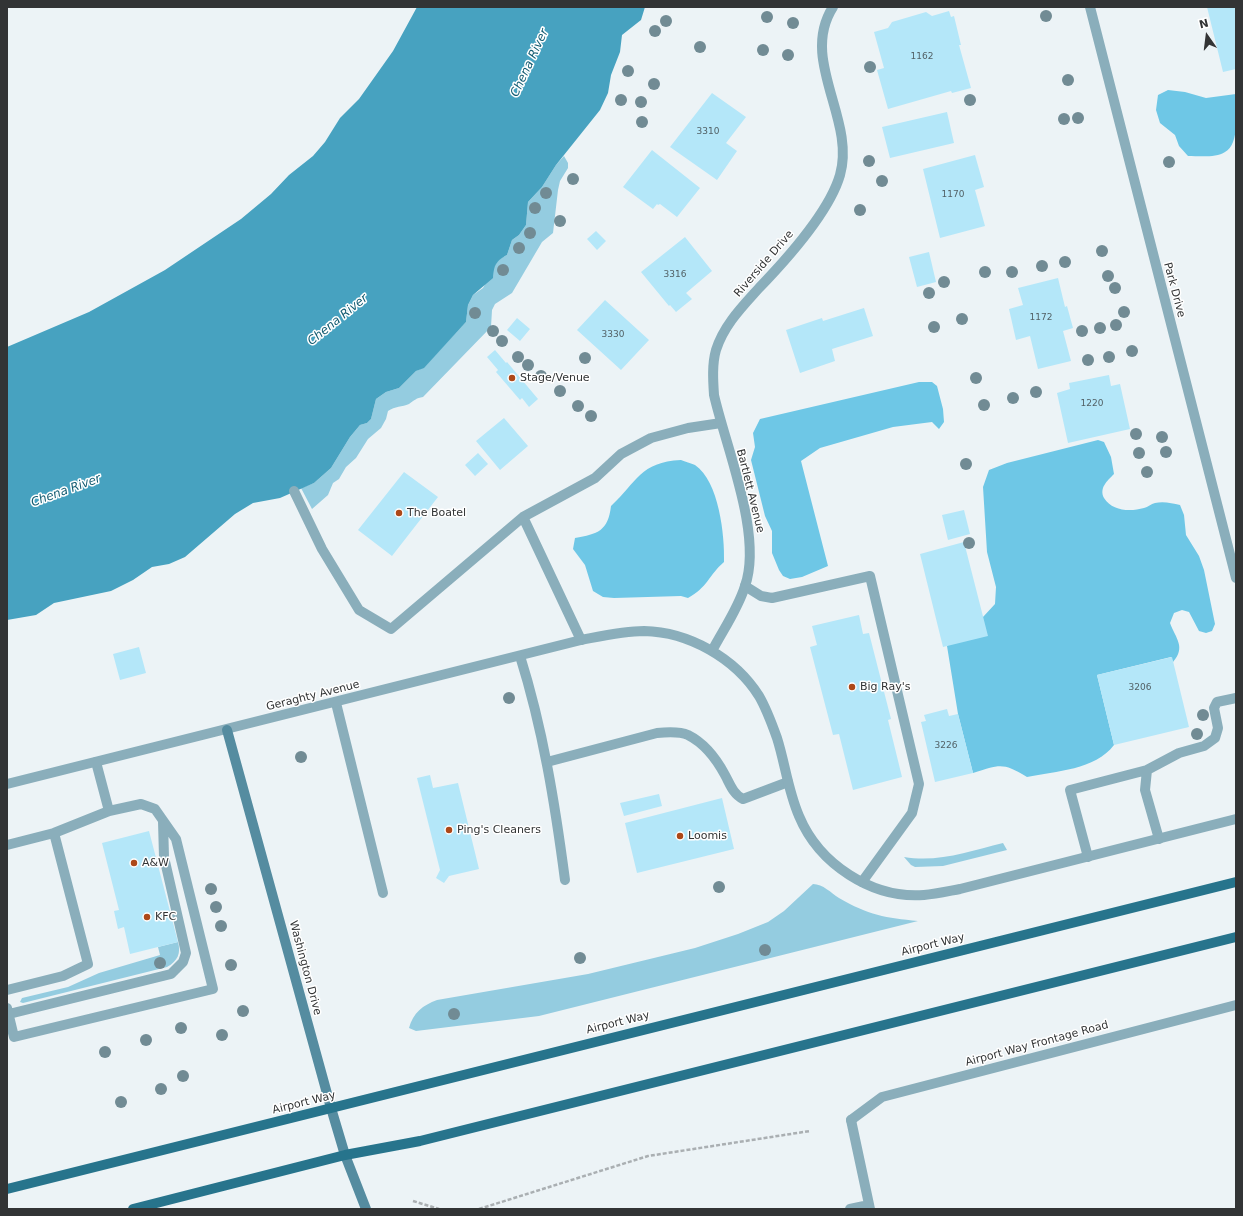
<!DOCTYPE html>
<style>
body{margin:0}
#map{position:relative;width:1243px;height:1216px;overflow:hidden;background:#ecf3f6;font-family:"DejaVu Sans",sans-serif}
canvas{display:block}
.frame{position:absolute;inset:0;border:8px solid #323435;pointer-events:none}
.north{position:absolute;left:1187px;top:16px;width:40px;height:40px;-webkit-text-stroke:3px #fff;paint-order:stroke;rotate:346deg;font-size:11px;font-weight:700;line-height:16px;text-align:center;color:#323435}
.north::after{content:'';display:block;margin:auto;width:14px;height:18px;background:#323435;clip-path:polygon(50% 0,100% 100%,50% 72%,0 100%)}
</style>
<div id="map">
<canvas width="1243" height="1216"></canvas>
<div class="frame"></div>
<div class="north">N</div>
</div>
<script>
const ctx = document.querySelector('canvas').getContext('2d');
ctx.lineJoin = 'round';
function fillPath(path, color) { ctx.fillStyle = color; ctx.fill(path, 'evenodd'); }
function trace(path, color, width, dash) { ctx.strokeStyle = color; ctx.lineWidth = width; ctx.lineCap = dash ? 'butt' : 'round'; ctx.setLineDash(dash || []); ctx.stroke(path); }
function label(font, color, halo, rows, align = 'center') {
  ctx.font = font + ' "DejaVu Sans",sans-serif'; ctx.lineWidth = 3; ctx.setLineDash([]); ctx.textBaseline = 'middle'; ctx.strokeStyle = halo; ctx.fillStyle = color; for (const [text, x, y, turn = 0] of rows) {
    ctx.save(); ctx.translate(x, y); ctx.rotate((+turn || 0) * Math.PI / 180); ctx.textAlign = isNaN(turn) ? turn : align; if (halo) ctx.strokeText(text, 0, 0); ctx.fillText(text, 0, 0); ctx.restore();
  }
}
fillPath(new Path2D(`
 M564 156 568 163V168L560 181 558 190 553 233 542 242 512 293 495 304 492 310 491 327 423 397C416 398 415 400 409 404 402 407 395 406 388 411L386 419 381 428 368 439 356 458 346 467 339 479 333 483 328 495 312 509 301 488 314 483 331 468 350 437 360 425 367 423 371 419 376 399 386 392 399 388 416 371 424 367 466 322 468 305 473 295 483 288 498 260 507 255 512 240 519 235 526 225 528 202 542 187 556 165Z
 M1003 843 1007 850 943 866 915 867 911 865 904 857C938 863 970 851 1003 843Z
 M813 884C823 884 831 893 839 898 868 915 886 918 918 921L539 1016 416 1031 409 1028C413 1013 423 1005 437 1000L588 974 695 948 738 934 768 922 784 911Z
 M178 942C181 953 178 961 167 967L23 1003 20 1002 22 998 68 987 99 973 160 955 158 947Z`), '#94cce0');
fillPath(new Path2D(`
 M1168 90 1185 92 1206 98 1236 94C1236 109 1240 145 1225 152 1216 158 1199 156 1188 156L1179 146 1175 135 1160 123 1156 110 1158 95Z
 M919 382H932L937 386 943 409 944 422 939 429 932 422 893 427 820 448 801 461 828 566 802 577 790 579 783 576 779 570 772 553V531L765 516 751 460 755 447 753 433 760 419Z
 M1098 440 1104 442 1111 457 1114 474C1107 481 1099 488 1104 498 1112 511 1130 512 1144 508 1148 507 1151 504 1155 503 1163 501 1172 503 1180 505L1184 515 1186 535 1199 556 1204 570 1215 624 1212 631 1206 633 1199 631 1189 612 1182 610 1174 613 1170 623C1176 639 1186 647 1173 662L1171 657 1097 675 1114 745C1095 770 1056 771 1027 777 1002 762 1000 765 973 773L958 714 947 646 983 617 995 604 996 587 987 552 983 487 989 470 1007 463Z
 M681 460C685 462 691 463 695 465 719 481 725 536 724 562 709 575 707 588 688 598L681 596 614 598 603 597 593 591 585 565 573 549 575 538C598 534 608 531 611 506 637 482 640 462 681 460Z`), '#6ec7e6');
fillPath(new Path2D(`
 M417 7H645L641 20 622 35 620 52 611 75 608 93 600 110 556 165 542 187 528 202 526 225 519 235 512 240 507 255C496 261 494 265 493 278L473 295 468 305 466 322 424 368 416 371 399 388 386 392 376 399 371 419 367 423 360 425 350 437 331 468 314 483 280 498 253 503 235 514 185 557 169 564 152 567 133 580 111 591 54 603 36 615 7 620V347L89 312 165 270 241 219 271 194 289 175 313 156 325 142 340 118 359 99 393 51Z`), '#47a2c0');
fillPath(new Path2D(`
 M1207 7H1236V69L1223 72Z
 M949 11 951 17 954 16 961 45H959L971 88 952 93 951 91 888 109 877 70 884 68 874 32 888 28 892 22 926 12 932 16Z
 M712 93 746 117 726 143 737 151 717 180 670 147Z
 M947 112 954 143 890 158 882 127Z
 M652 150 700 188 677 217 660 204 658 205 657 204 653 209 623 187Z
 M975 155 984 187 975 190 985 226 940 238 923 169Z
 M596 231 606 241 597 250 587 239Z
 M685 237 712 271 686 293 692 299 676 312 670 305 669 306 641 272Z
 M929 252 936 282 917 287 909 257Z
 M1058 278 1065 307 1067 306 1073 328 1063 331 1071 361 1038 369 1030 336 1016 340 1009 309 1023 305 1018 288Z
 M605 300 649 340 621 370 577 330Z
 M864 308 873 336 832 349 835 361 800 373 786 330 822 318 823 321Z
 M517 318 530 329 520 341 507 330Z
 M495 350 506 363 507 362 538 399 529 407 522 398 520 400 496 372 498 370 487 357Z
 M1109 375 1111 386 1120 384 1130 429 1068 443 1057 393 1070 389 1069 383Z
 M504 418 528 446 500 470 476 441Z
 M478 453 488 464 475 476 465 465Z
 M404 472 438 497 392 556 358 530Z
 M964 510 970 534 948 540 942 515Z
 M964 542 988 636 943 647 920 554Z
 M859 615 863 634 869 633 891 719 888 720 902 777 853 790 839 734 833 735 810 647 817 645 812 626Z
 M139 647 146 673 120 680 113 654Z
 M1172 657 1189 727 1114 745 1097 675Z
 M947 709 949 716 958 714 973 773 935 782 921 722 926 721 924 715Z
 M430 775 433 788 458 783 479 869 449 876 444 883 436 878 440 870 417 778Z
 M659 794 662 806 624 816 620 803Z
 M722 798 734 849 637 873 625 823Z
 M149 831 178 942 130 954 124 927 118 929 114 911 119 910 102 843Z`), '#b4e7f9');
trace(new Path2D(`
 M413 1201 439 1209
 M479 1209 648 1156 810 1131`), '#aaafb2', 2.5, [4, 2]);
trace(new Path2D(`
 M294 491 322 549 359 610 391 629 523 517 595 478 621 454 651 438 688 428 721 423
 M523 517 581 640
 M745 586 761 596 772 598 870 576 919 784 912 813 862 882
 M520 656C543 729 555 804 565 880
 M336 703 383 893
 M96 762 109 811
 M547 762 657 733C667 732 679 731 688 735 704 743 717 760 725 775 730 784 733 794 743 799L788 782
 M1159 839 1145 790 1147 770 1179 753 1204 746 1215 738 1218 728 1214 708 1217 702 1236 698
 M7 845 54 833 109 811 141 804 155 809 176 839 213 989 14 1037 7 1008
 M1088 857 1070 790 1147 770
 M7 990 63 976 88 964 54 833
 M9 1014 171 974 183 962 186 953 164 857 163 821
 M851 1120 870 1209
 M850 1209 869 1205`), '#8aaebb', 10);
trace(new Path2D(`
 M1090 7 1236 578
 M712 651C723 630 738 609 745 586 763 535 726 448 714 395 713 380 712 364 716 350 724 325 742 307 759 288 786 260 829 213 840 175 856 119 799 60 833 7
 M7 784 581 640C602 636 624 631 644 631 689 632 735 658 759 696 766 708 772 724 777 738 785 763 788 791 799 816 819 864 872 899 924 895 936 894 949 891 960 889L1236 819
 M851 1120 882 1097 1236 1005`), '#8aaebb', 10);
trace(new Path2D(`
 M227 730 331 1108 345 1155 366 1209`), '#558ca0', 10);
trace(new Path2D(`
 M7 1189 1236 882
 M133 1209 345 1155 420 1141 1236 937`), '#27748c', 10);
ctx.fillStyle = '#718b94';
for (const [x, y] of [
 [1046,16],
 [767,17],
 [666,21],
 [793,23],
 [655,31],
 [700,47],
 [763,50],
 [788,55],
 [870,67],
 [628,71],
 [1068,80],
 [654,84],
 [621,100],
 [970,100],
 [641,102],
 [1078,118],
 [1064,119],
 [642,122],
 [869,161],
 [1169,162],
 [573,179],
 [882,181],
 [546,193],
 [535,208],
 [860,210],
 [560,221],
 [530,233],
 [519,248],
 [1102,251],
 [1065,262],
 [1042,266],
 [503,270],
 [985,272],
 [1012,272],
 [1108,276],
 [944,282],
 [1115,288],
 [929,293],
 [1124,312],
 [475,313],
 [962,319],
 [1116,325],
 [934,327],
 [1100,328],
 [493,331],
 [1082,331],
 [502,341],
 [1132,351],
 [518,357],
 [1109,357],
 [585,358],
 [1088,360],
 [528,365],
 [541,376],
 [976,378],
 [560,391],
 [1036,392],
 [1013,398],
 [984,405],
 [578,406],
 [591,416],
 [1136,434],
 [1162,437],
 [1166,452],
 [1139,453],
 [966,464],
 [1147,472],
 [969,543],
 [509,698],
 [1203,715],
 [1197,734],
 [301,757],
 [719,887],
 [211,889],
 [216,907],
 [221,926],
 [765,950],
 [580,958],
 [160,963],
 [231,965],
 [243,1011],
 [454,1014],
 [181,1028],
 [222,1035],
 [146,1040],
 [105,1052],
 [183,1076],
 [161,1089],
 [121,1102]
]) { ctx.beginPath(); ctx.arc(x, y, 6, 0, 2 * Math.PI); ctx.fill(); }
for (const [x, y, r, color] of [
 [512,378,4,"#ad4818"],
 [399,513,4,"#ad4818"],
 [852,687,4,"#ad4818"],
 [449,830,4,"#ad4818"],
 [680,836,4,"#ad4818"],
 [134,863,4,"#ad4818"],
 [147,917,4,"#ad4818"]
]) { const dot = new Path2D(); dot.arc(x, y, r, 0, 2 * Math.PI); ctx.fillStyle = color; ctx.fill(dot); trace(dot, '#fff', 1.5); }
label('9px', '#526166', null, [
 ["1162",922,57],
 ["3310",708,132],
 ["1170",953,195],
 ["3316",675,275],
 ["1172",1041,318],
 ["3330",613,335],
 ["1220",1092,404],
 ["3206",1140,688],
 ["3226",946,746]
]);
label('11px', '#323435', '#fff', [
 ["Riverside Drive",764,264,-49],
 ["Park Drive",1174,290,75],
 ["Bartlett Avenue",750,491,76],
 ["Geraghty Avenue",313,696,-14],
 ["Airport Way",933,945,-14],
 ["Washington Drive",305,968,75],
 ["Airport Way",618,1023,-14],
 ["Airport Way Frontage Road",1037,1044,-15],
 ["Airport Way",304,1103,-14]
]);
label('11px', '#323435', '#fff', [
 ["Stage/Venue",520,378],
 ["The Boatel",407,513],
 ["Big Ray's",860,687],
 ["Ping's Cleaners",457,830],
 ["Loomis",688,836],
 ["A&W",142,863],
 ["KFC",155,917]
], 'left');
label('italic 12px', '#135c72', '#fff', [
 ["Chena River",530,63,-65],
 ["Chena River",338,320,-39],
 ["Chena River",66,491,-20]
]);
</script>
